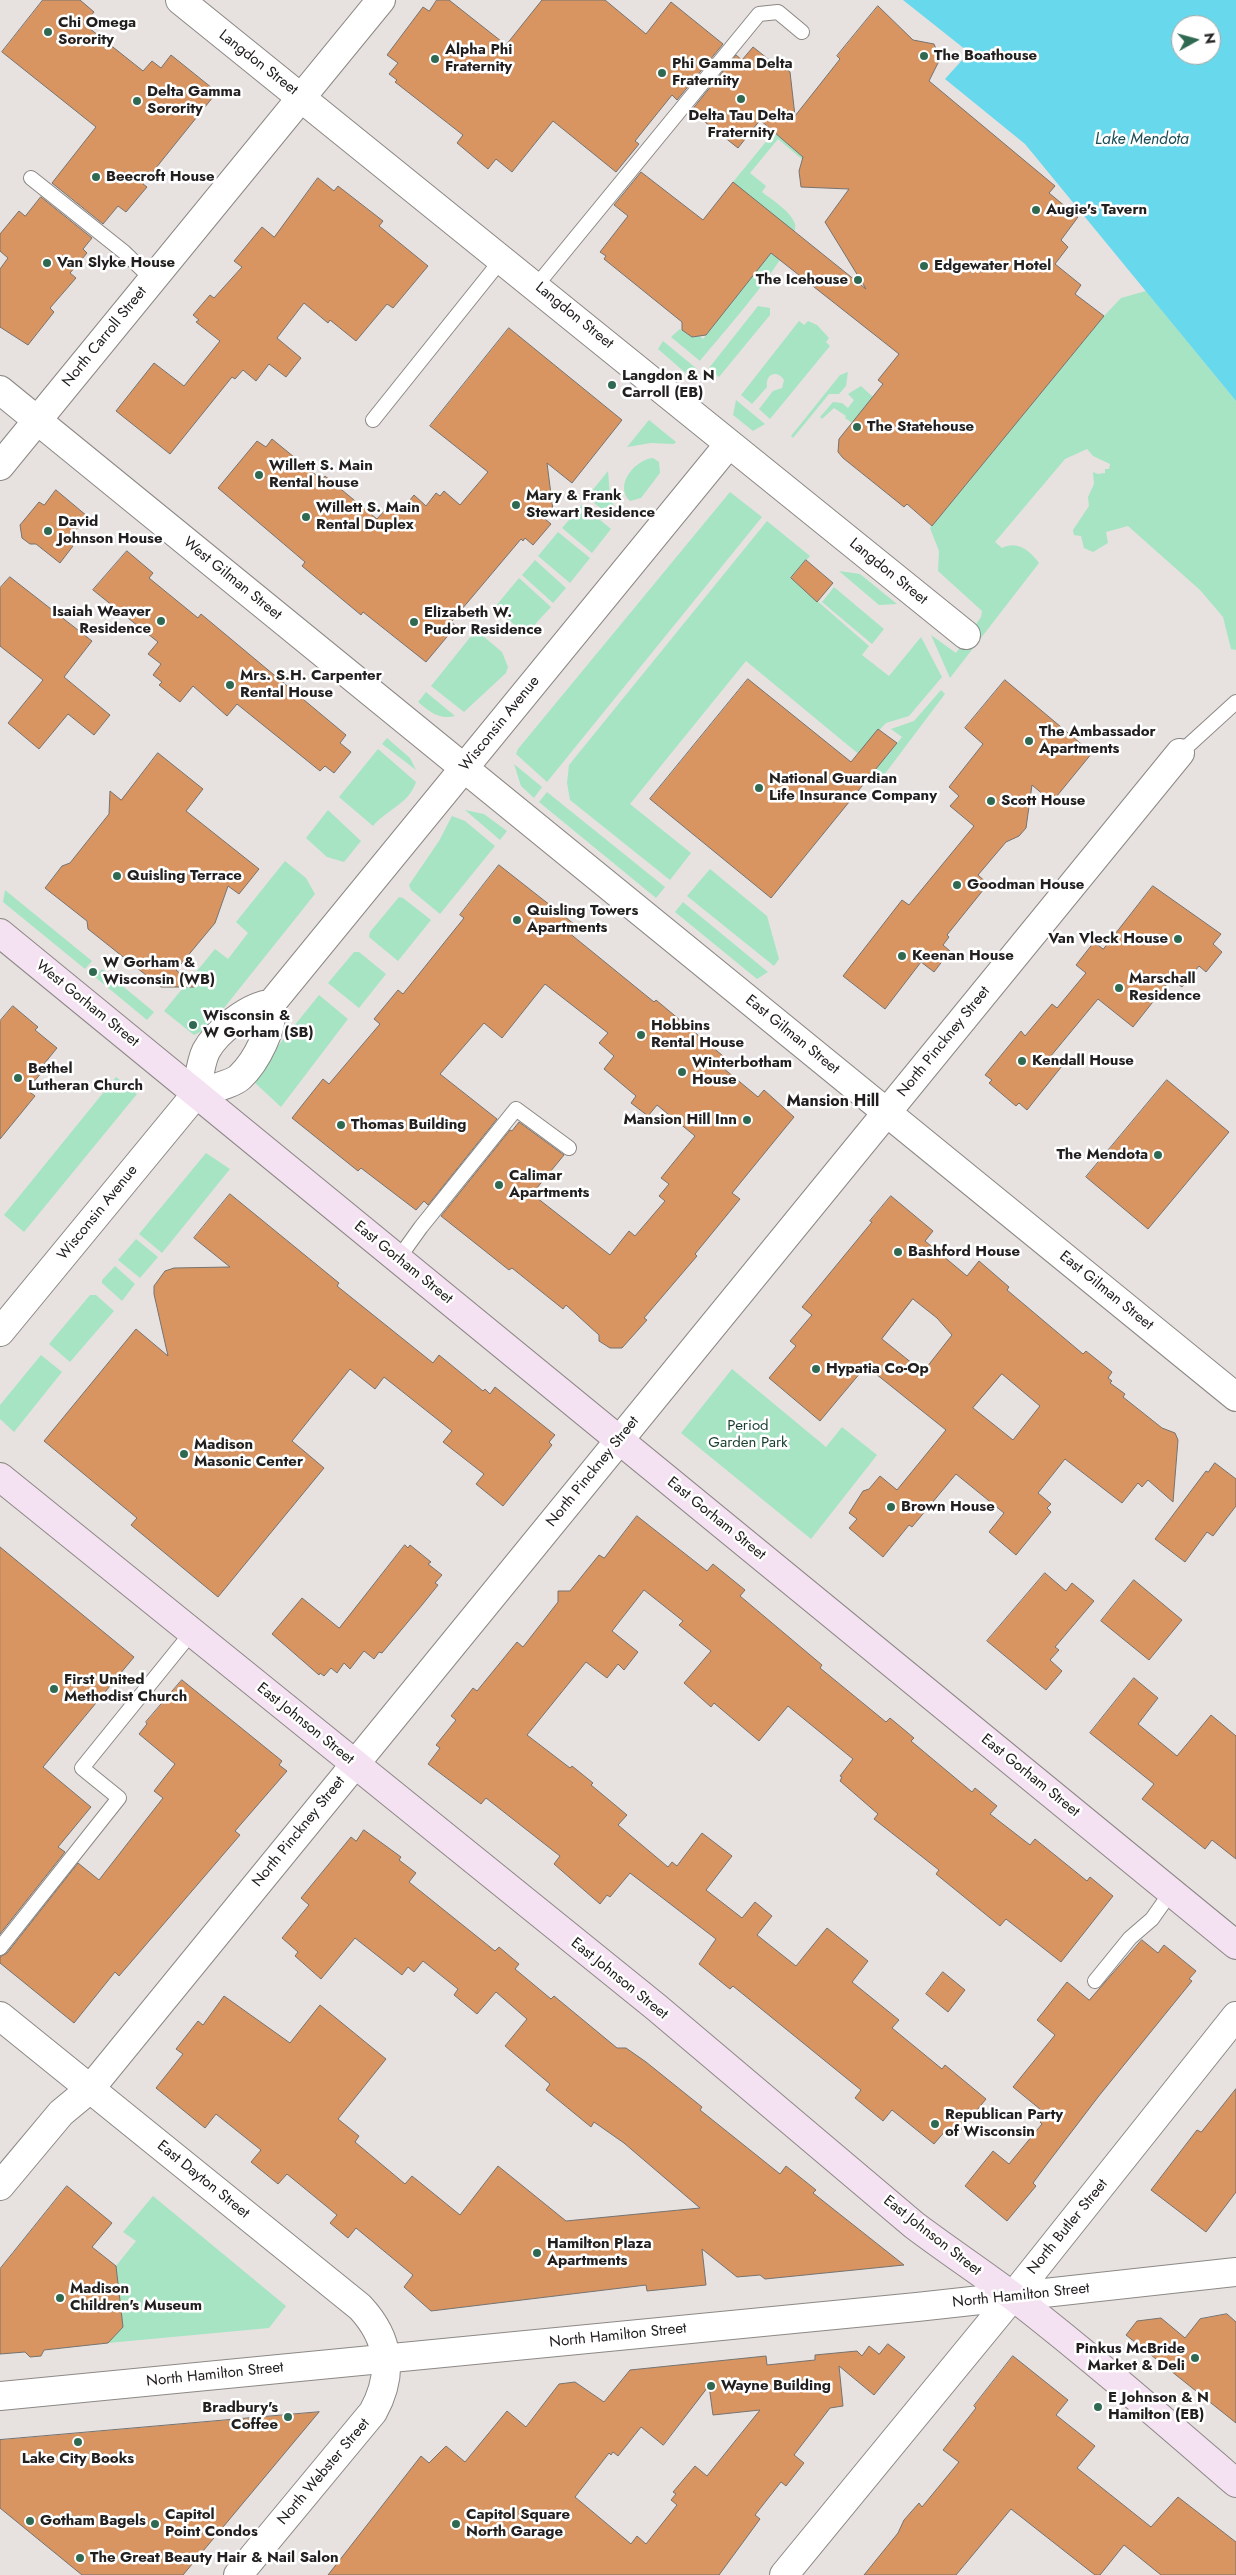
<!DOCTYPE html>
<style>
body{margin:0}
#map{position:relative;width:1236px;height:2575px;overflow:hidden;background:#e7e2df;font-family:Jost,sans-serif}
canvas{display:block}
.north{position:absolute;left:1171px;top:15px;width:50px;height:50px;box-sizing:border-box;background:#fff;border:1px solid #a7a6a5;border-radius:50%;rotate:83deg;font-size:14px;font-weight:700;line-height:20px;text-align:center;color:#22201f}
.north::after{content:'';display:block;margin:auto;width:18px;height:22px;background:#306951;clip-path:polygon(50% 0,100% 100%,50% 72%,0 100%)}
</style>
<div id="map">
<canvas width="1236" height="2575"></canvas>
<div class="north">N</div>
</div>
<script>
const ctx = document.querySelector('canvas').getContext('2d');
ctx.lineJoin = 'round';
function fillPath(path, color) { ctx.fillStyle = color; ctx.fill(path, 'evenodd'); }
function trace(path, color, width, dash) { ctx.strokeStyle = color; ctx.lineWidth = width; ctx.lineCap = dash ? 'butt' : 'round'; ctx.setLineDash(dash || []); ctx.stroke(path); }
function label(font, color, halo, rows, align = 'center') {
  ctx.font = font + ' Jost,sans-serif'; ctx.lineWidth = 5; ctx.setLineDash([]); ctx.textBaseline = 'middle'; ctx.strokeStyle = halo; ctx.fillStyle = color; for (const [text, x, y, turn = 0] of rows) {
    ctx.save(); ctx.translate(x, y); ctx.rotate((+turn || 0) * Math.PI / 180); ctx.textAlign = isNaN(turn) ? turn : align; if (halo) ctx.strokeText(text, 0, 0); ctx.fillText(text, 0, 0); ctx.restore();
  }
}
fillPath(new Path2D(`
 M774 132 806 159 804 161 778 139 750 173 766 186 762 192C772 200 791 211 795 224 801 246 717 340 700 361L671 337 680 329 692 337 700 336 703 339 758 269 733 182Z
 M1146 291 1236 401V650L1231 649 1223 617 1200 590 1128 526 1106 532 1108 543 1093 552 1084 548 1081 536 1074 535 1073 530 1089 506 1088 497 1094 484 1093 472 1098 474 1105 473V469H1109L1110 464 1093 456 1087 449 1065 459 995 542 1002 548C1018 540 1030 551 1039 563L950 678 931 635 956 653 981 617 982 611 938 571 939 551 930 528 1104 316 1121 298Z
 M758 306 770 308V315L719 377 709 368Z
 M799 321 804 325 808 321 817 325 829 338 826 342 830 346 770 419 759 409 773 391 782 388 784 380C777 369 765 374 767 387L752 404 741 395Z
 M663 341 697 369 689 376 658 349Z
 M848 372 846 386 839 394H829L793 438 791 436 840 375Z
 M861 386 873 397 852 423 845 418 846 416 834 408 822 419 820 417 833 402 842 403 848 408 854 400 848 394Z
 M736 400 765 424 753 431 733 415Z
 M649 420 676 442 674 444 651 443 627 447Z
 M653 458 659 462 660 473 641 498 630 501C613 485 636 459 653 458Z
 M608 471 610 496 617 515 615 520 587 497Z
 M730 492 762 517 547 782 516 754 518 749Z
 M582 505 611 529 592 553 562 528Z
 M767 521 810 556 791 578 869 646 862 655 889 676 921 637 942 677 909 716 886 723 868 742 886 757 902 737 891 729 914 721 941 690 945 694 884 775 746 661 630 804 691 853 670 880 570 800 567 783 569 765Z
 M558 532 590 558 570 583 538 556Z
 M535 560 566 588 553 603 522 575Z
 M839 571 860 574 897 604 879 605Z
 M519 578 551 607 527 633 519 629 495 607Z
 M834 587 884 629 872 644 822 602Z
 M476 630 502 652 508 667 506 673 464 712 431 686Z
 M426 692 455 716C439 720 430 712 418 702Z
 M387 738 410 758 416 770 382 744Z
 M378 749 416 782C409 804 386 810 373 826L339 797Z
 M514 764 542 787 534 798 521 786Z
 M547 792 665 887 656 898 539 802Z
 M328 810 361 841 344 862 327 857 306 838Z
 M465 810 484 814 507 831 500 840Z
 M452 816 465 821 495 846 440 914 411 890 409 885 439 841Z
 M285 861 306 878 315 894 208 1028 194 1035 164 1011 215 949 228 959 248 933 236 922Z
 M710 869 767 916 779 959 774 966 687 896Z
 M5 890 92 961 85 969 3 902Z
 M399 897 403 898 431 920 398 961 369 937 370 932Z
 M683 902 768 972 757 979 675 912Z
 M354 952H359L386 974 359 1008 328 983Z
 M102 969 154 1012 147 1020 95 977Z
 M319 995 348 1019 281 1107 254 1082 273 1052Z
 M116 1077 137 1094 24 1232 4 1215Z
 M206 1153 230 1169 162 1253 139 1234Z
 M136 1239 158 1257 140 1278 118 1260Z
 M115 1266 135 1284 122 1301 102 1283V1280Z
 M90 1295H96L114 1311 70 1362 49 1344Z
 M41 1355 62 1372 14 1432 0 1419V1405Z
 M732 1369 826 1447 842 1427 877 1455 811 1539 681 1433Z
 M153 2196 286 2306 269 2328 108 2343 123 2327 116 2266 136 2241 123 2232Z`), '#a6e4c4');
fillPath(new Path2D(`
 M903 0H1236V401L1025 144 945 79 964 58 966 50ZM1181 25H1211V55H1181Z`), '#68d8ed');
const building = new Path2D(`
 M43 0H80L94 12 84 24 143 71 152 61 161 68 171 55 217 92 143 184 147 187 126 212 118 206 103 224 52 183 96 127 2 52Z
 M437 0H449L506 45 542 0H605L646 34 671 2 723 44 677 100 672 95 635 141 639 144 616 172 553 121 512 172 496 159 488 169 457 143 463 135 395 82 397 80 389 74 398 63 387 55 423 7 429 11Z
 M878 6 913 40 934 44 939 56V61L929 81 1055 186 1049 193 1078 217 1061 240 1068 247 1055 264 1081 285 1075 294 1104 316 932 526 907 504 904 507 843 458 838 452 839 439 883 384 878 380 899 354 771 253 706 335 692 337 682 330V322L604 259 606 256 600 252 628 216 614 205 641 172 703 220 733 182 866 289 825 222 849 189 801 187 799 171 803 157 760 120 738 148 691 111 736 55 742 60 753 47 777 66 781 65 790 72 795 116 840 59 837 56Z
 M318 178 334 191 338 186 383 221 379 226 428 266 393 308 387 304 356 341 330 320 328 323 304 303 277 338 301 358 286 377 269 364 256 381 243 370 235 379 232 377 170 454 116 411 154 363 184 386 220 341 196 322 199 320 193 315 210 295 214 298 242 267 234 261 262 227 274 237Z
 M41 197 92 238 83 249 87 253 70 273 76 278 50 308 54 312 28 345 0 327V269L8 258 0 251V234L19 211 25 216Z
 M509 328 622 420 572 483 547 463 553 510 545 519 551 524 533 545 525 538 523 541 521 539 451 622 456 626 426 662 363 612 361 615 302 566 305 562 218 488 257 441 266 447 272 439 322 480 325 476 377 519 391 503 401 511 414 495 426 506 436 493 440 496 444 491 460 505 488 472 430 426Z
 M56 490 87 516 67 541 73 546 60 563 36 544H30L22 538 20 525 39 502 44 505Z
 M127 551 153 573 149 578 198 618 201 614 346 735 340 743 351 752 334 773 325 766 320 771 237 704 227 716 193 686 180 702 159 685 162 682 153 675 161 664 148 654 158 642 93 590Z
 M806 560 833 583 817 602 791 578Z
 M10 577 92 641 64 677 110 715 94 735 68 714 39 749 8 723 43 680 0 646V588Z
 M748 679 851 762 878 729 897 743 771 898 650 799Z
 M1005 680 1092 753 1052 802 1032 785 1026 828 1019 836 1006 842 978 875 988 884 947 935 949 937 943 945 950 951 934 972 921 962 885 1009 843 976 902 900 909 905 974 826 950 806 959 796 949 787 983 744 965 728Z
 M158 753 203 789 186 811 259 869 239 894 228 886 215 923 176 970 196 987H161L88 929 87 921 45 888 62 866 70 863 109 814 110 791 121 800Z
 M499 865 574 924 568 932 654 1002 656 1000 723 1056 717 1063 758 1097 764 1090 794 1117 732 1193 740 1199 695 1254 697 1256 644 1318 647 1320 622 1348H610L599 1341V1335L566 1305 563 1309 512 1268 509 1270 441 1216 510 1130 512 1131 519 1122 564 1155 532 1194 610 1255 629 1231 635 1236 665 1201 659 1196 669 1184 661 1178 695 1136 657 1105 648 1116 631 1103 636 1096 604 1069 614 1056 599 1043 608 1033 545 984 502 1038 484 1023 440 1074 497 1119 428 1205 424 1201 416 1210 361 1168 358 1171 292 1118 323 1079 329 1084 380 1024 374 1019 398 990 403 994 464 918 460 915Z
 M1153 886 1221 934 1213 944 1222 952 1206 972 1199 966 1182 987 1171 979 1133 1027 1098 999 1050 1057 1062 1066 1027 1110 1019 1103 1016 1106 989 1083 992 1080 985 1075 1021 1031 1025 1036 1052 1004 1057 1008 1086 973 1076 965 1094 942 1103 949Z
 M13 1006 38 1027 35 1030 57 1048 44 1064 47 1066 27 1090 35 1096 0 1139V1021Z
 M1167 1080 1229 1132 1148 1229 1086 1177Z
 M230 1194 339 1283 337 1286 433 1363 439 1355 483 1391 485 1389 490 1394 495 1387 555 1435 549 1442 552 1445 503 1506 476 1484 484 1474 443 1442 452 1431 384 1377 375 1389 350 1369 292 1441 324 1468 218 1597 131 1525 137 1518 44 1441 136 1329 168 1356 154 1294V1286L165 1271 174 1268 230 1267 194 1238Z
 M891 1196 933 1231 925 1241 967 1276 979 1261 1009 1287 1007 1290 1083 1354 1086 1351 1112 1372 1108 1378 1112 1381 1110 1383 1125 1394 1123 1397 1162 1428 1175 1433 1178 1440 1173 1502 1148 1480 1142 1487 1138 1483 1122 1503 1065 1459 1038 1493 1051 1504 1047 1508 1051 1512 1016 1555 989 1532 1004 1513 956 1474 912 1527 909 1525 883 1557 849 1528 857 1519 849 1513 863 1491 869 1489 880 1476 897 1490 946 1430 866 1366 820 1421 769 1378 796 1346 790 1341 812 1315 802 1307 872 1222 870 1221ZM913 1299 937 1318 952 1335 923 1372 882 1339ZM1002 1374 1040 1406 1013 1440 973 1408Z
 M1215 1463 1236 1479V1506L1213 1536 1207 1532 1185 1562 1155 1539 1206 1471 1208 1472Z
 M637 1516 707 1571 713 1564 745 1590 740 1596 822 1665 820 1668 886 1722 890 1718 914 1738 911 1741 972 1792 975 1788 997 1806 990 1814 1030 1845 1035 1839 1087 1881 1090 1877 1113 1896 1061 1962 1006 1919 1000 1926 936 1874 939 1870 874 1819 878 1814 840 1781 842 1777 840 1776 853 1759 788 1706 759 1741 714 1703 711 1707 684 1683 711 1651 679 1625 683 1621 644 1590 612 1631 638 1652 624 1670 618 1664 607 1678 586 1662 527 1735 570 1768 572 1766 593 1783 591 1785 627 1815 618 1825 668 1867 672 1862 677 1866 702 1833 732 1856 706 1890 742 1918 755 1902 772 1916 757 1935 796 1966 827 1928 868 1961 852 1982 899 2020 892 2028 942 2069 945 2065 986 2099 955 2137 946 2130 934 2144 892 2110 883 2121 855 2098 861 2090 733 1986 730 1989 699 1964 716 1939 630 1873 610 1897 607 1895 600 1904 554 1864 560 1856 486 1798 481 1804 428 1764 440 1748 436 1745 456 1720 451 1716 473 1688 477 1691 517 1642 523 1647 558 1602V1591H570L599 1555 604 1558Z
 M405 1545 408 1548 410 1545 431 1562 428 1564 442 1575 435 1583 438 1585 422 1605 382 1653 379 1652 374 1659 364 1651 350 1669 344 1663 337 1673 331 1668 324 1676 320 1673 319 1675 272 1634 302 1598 339 1628Z
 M0 1547 134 1657 43 1767 91 1807 58 1847 65 1852 0 1934Z
 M1045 1573 1066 1591 1072 1583 1094 1601 1055 1647 1059 1650 1050 1660 1062 1671 1046 1690 987 1641Z
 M1134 1580 1182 1620 1149 1660 1101 1621Z
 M1134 1678 1158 1698 1138 1724 1177 1756 1211 1715 1236 1736V1859L1212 1840 1205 1849 1142 1799 1154 1784 1090 1733Z
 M182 1680 282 1761 279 1765 287 1771 235 1831 240 1835 119 1976 115 1972 74 2023 0 1963V1957L7 1953 78 1863 99 1880 163 1798 154 1791 175 1764 139 1734 147 1724 146 1722Z
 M364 1830 401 1857 399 1860 416 1873 409 1882 495 1951 499 1947 519 1964 515 1969 551 1999 554 1996 617 2048H626L646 2062 702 2107 700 2110 780 2174 786 2166 816 2190 813 2193 904 2265 765 2279 760 2275 737 2277 702 2249 706 2285 647 2291 646 2285 431 2311 404 2287 413 2275 356 2228 348 2238 330 2223 337 2215 287 2174 278 2184 251 2162 261 2150 216 2114 205 2128 156 2088 183 2054 176 2049 198 2021 203 2025 224 1996 290 2043 320 2005 386 2059 338 2119 359 2136 355 2142 405 2184 412 2176 460 2215 498 2166 566 2221 700 2208 624 2143 594 2122 591 2127 546 2090 550 2084 505 2046 527 2019 496 1992 477 2014 454 1995 458 1989 423 1961 414 1972 408 1967 402 1975 355 1938 321 1979 295 1956 298 1952 282 1938 309 1905 301 1898 351 1837 356 1841Z
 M1142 1940 1158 1953 1164 1945 1196 1971 1189 1979 1192 1981 1098 2097 1044 2168 1033 2183 1036 2186 1007 2221 965 2186 993 2151 1009 2164 1042 2124 1040 2122 1046 2114 1013 2087 1055 2035 1037 2020 1067 1982 1089 2000Z
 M943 1972 965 1990 948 2012 926 1994Z
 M1236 2089V2192L1206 2232 1151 2190 1197 2130 1201 2132Z
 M67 2186 112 2223 92 2247 116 2266 123 2327 108 2343 44 2350 41 2356 30 2357 25 2352 0 2354V2269Z
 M1227 2314 1236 2322V2423L1126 2335 1137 2321 1161 2318 1185 2338 1200 2319Z
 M888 2344 905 2357 874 2395 839 2366 843 2406 830 2408 794 2455 804 2463 786 2486 781 2482 755 2515 760 2519 719 2575H328L421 2456 429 2463 446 2446 465 2462 507 2411 526 2427 559 2384 575 2382 604 2402 630 2370 766 2356 767 2365 815 2360V2355L857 2351 862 2356 869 2346 879 2354ZM709 2386 713 2415 760 2410 707 2476 695 2466 673 2492 676 2494 671 2500 677 2505 646 2544 637 2536 631 2544 575 2497 609 2453 611 2455 613 2452 618 2456 641 2427 663 2445Z
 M1013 2356 1068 2400 1056 2415 1095 2446 1077 2468 1151 2527 1178 2497 1236 2542V2575H1161L1124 2545 1100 2575H1095L1011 2509 956 2575H864L898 2533 904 2520 919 2503 922 2507 959 2462 943 2450 976 2408 974 2406Z
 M319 2412 183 2575H82L0 2508V2440Z`);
fillPath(building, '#d89561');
trace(building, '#76726f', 1);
const service = new Path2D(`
 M31 178 124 252 152 279
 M536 286 759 14 778 12 802 32
 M373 420 502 259
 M1180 753 1236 702
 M398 1259 421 1227 516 1109 569 1148
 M0 1948 119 1798 82 1768 192 1632
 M1095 1981 1130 1938 1152 1919 1171 1892`);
const minor = new Path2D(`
 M180 0 966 635
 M0 390 1236 1397
 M0 466 381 0
 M196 1094C199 1081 200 1063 206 1051 216 1032 250 1005 271 1004L729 444
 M196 1094C207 1090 233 1084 240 1077 256 1062 275 1026 271 1004
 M0 2186 61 2113 90 2089 1180 753
 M0 2396 917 2307 1236 2272
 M784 2575 1013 2296 1236 2016`);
const tertiary = new Path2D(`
 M0 1332 196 1094
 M0 2016 360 2307C390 2339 394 2374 373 2412L238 2575`);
const secondary = new Path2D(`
 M0 933 1236 1945
 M0 1477 656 2007 914 2225C947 2250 982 2273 1015 2298 1091 2357 1163 2420 1236 2483`);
trace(service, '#8c8885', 16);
trace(minor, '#8c8885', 30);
trace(tertiary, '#8c8885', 30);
trace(secondary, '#8c8885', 30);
trace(service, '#fff', 14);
trace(minor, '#fff', 28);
trace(tertiary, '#fff', 28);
trace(secondary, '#f4e1f1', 28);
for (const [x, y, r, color] of [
 [48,32,5,"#306951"],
 [924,56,5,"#306951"],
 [435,59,5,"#306951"],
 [662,73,5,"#306951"],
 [741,99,5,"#306951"],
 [137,101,5,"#306951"],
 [96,177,5,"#306951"],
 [1036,210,5,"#306951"],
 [47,263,5,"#306951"],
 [924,266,5,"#306951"],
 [858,280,5,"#306951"],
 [612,385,5,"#306951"],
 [857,427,5,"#306951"],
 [259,475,5,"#306951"],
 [516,505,5,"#306951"],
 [306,517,5,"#306951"],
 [48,531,5,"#306951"],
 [161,621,5,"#306951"],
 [414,622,5,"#306951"],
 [230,685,5,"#306951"],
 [1029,741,5,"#306951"],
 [759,788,5,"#306951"],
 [991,801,5,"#306951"],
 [117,876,5,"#306951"],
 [957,885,5,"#306951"],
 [517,920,5,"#306951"],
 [1178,939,5,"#306951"],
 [902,956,5,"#306951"],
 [93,972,5,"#306951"],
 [1119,988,5,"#306951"],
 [193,1025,5,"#306951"],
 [641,1035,5,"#306951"],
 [1022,1061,5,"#306951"],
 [682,1072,5,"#306951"],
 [18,1078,5,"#306951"],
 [747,1120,5,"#306951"],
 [341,1125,5,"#306951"],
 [1158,1155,5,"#306951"],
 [499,1185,5,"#306951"],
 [898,1252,5,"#306951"],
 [816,1369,5,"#306951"],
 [184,1454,5,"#306951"],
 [891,1507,5,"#306951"],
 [54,1689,5,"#306951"],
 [935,2124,5,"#306951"],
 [537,2253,5,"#306951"],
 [60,2298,5,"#306951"],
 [1195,2358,5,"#306951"],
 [711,2386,5,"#306951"],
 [1098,2407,5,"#306951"],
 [288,2417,5,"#306951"],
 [78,2442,5,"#306951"],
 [30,2521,5,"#306951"],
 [155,2524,5,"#306951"],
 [456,2524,5,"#306951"],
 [80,2558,5,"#306951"]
]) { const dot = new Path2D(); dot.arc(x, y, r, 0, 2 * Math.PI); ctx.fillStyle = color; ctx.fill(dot); trace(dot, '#fff', 2); }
label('bold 15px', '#22201f', '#fff', [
 ["Chi Omega",58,23],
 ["Sorority",58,40],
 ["Alpha Phi",445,50],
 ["Fraternity",445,67],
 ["The Boathouse",934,56],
 ["Phi Gamma Delta",672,64],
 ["Fraternity",672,81],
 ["Delta Gamma",147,92],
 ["Sorority",147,109],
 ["Delta Tau Delta",741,116,"center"],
 ["Fraternity",741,133,"center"],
 ["Beecroft House",106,177],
 ["Augie's Tavern",1046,210],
 ["Van Slyke House",57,263],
 ["Edgewater Hotel",934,266],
 ["The Icehouse",848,280,"right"],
 ["Langdon & N",622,376],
 ["Carroll (EB)",622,393],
 ["The Statehouse",867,427],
 ["Willett S. Main",269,466],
 ["Rental house",269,483],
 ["Mary & Frank",526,496],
 ["Stewart Residence",526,513],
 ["Willett S. Main",316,508],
 ["Rental Duplex",316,525],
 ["David",58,522],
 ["Johnson House",58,539],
 ["Isaiah Weaver",151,612,"right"],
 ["Residence",151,629,"right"],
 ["Elizabeth W.",424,613],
 ["Pudor Residence",424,630],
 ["Mrs. S.H. Carpenter",240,676],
 ["Rental House",240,693],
 ["The Ambassador",1039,732],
 ["Apartments",1039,749],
 ["National Guardian",769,779],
 ["Life Insurance Company",769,796],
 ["Scott House",1001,801],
 ["Quisling Terrace",127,876],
 ["Goodman House",967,885],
 ["Quisling Towers",527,911],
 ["Apartments",527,928],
 ["Van Vleck House",1168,939,"right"],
 ["Keenan House",912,956],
 ["W Gorham &",103,963],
 ["Wisconsin (WB)",103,980],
 ["Marschall",1129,979],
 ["Residence",1129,996],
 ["Wisconsin &",203,1016],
 ["W Gorham (SB)",203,1033],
 ["Hobbins",651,1026],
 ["Rental House",651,1043],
 ["Kendall House",1032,1061],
 ["Winterbotham",692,1063],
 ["House",692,1080],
 ["Bethel",28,1069],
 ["Lutheran Church",28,1086],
 ["Mansion Hill Inn",737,1120,"right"],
 ["Thomas Building",351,1125],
 ["The Mendota",1148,1155,"right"],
 ["Calimar",509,1176],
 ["Apartments",509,1193],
 ["Bashford House",908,1252],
 ["Hypatia Co-Op",826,1369],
 ["Madison",194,1445],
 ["Masonic Center",194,1462],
 ["Brown House",901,1507],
 ["First United",64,1680],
 ["Methodist Church",64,1697],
 ["Republican Party",945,2115],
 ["of Wisconsin",945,2132],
 ["Hamilton Plaza",547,2244],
 ["Apartments",547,2261],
 ["Madison",70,2289],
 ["Children's Museum",70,2306],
 ["Pinkus McBride",1185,2349,"right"],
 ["Market & Deli",1185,2366,"right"],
 ["Wayne Building",721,2386],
 ["E Johnson & N",1108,2398],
 ["Hamilton (EB)",1108,2415],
 ["Bradbury's",278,2408,"right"],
 ["Coffee",278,2425,"right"],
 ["Lake City Books",78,2459,"center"],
 ["Capitol",165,2515],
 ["Point Condos",165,2532],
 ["Capitol Square",466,2515],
 ["North Garage",466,2532],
 ["Gotham Bagels",40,2521],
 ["The Great Beauty Hair & Nail Salon",90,2558]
], 'left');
label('15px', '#22201f', '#fff', [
 ["Langdon Street",258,63,38],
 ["Langdon Street",574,316,39],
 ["North Carroll Street",105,337,-51],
 ["Langdon Street",888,572,39],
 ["West Gilman Street",232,579,39],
 ["Wisconsin Avenue",500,724,-51],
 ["West Gorham Street",87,1004,39],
 ["East Gilman Street",792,1035,39],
 ["North Pinckney Street",944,1042,-51],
 ["Wisconsin Avenue",98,1213,-51],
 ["East Gorham Street",403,1263,39],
 ["East Gilman Street",1106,1291,39],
 ["North Pinckney Street",593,1472,-51],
 ["East Gorham Street",716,1519,39],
 ["East Johnson Street",305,1724,39],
 ["East Gorham Street",1030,1776,39],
 ["North Pinckney Street",299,1832,-51],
 ["East Johnson Street",619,1979,39],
 ["East Dayton Street",203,2180,39],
 ["North Butler Street",1068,2227,-51],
 ["East Johnson Street",932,2236,38],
 ["North Hamilton Street",1021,2296,-6],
 ["North Hamilton Street",618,2336,-6],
 ["North Hamilton Street",215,2375,-6],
 ["North Webster Street",324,2472,-50]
]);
label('15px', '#173e2c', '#fff', [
 ["Period",748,1426],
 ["Garden Park",748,1443]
]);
label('italic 16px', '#1c4e57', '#fff', [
 ["Lake Mendota",1142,140]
]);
label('bold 16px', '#22201f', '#fff', [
 ["Mansion Hill",833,1102]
]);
</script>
